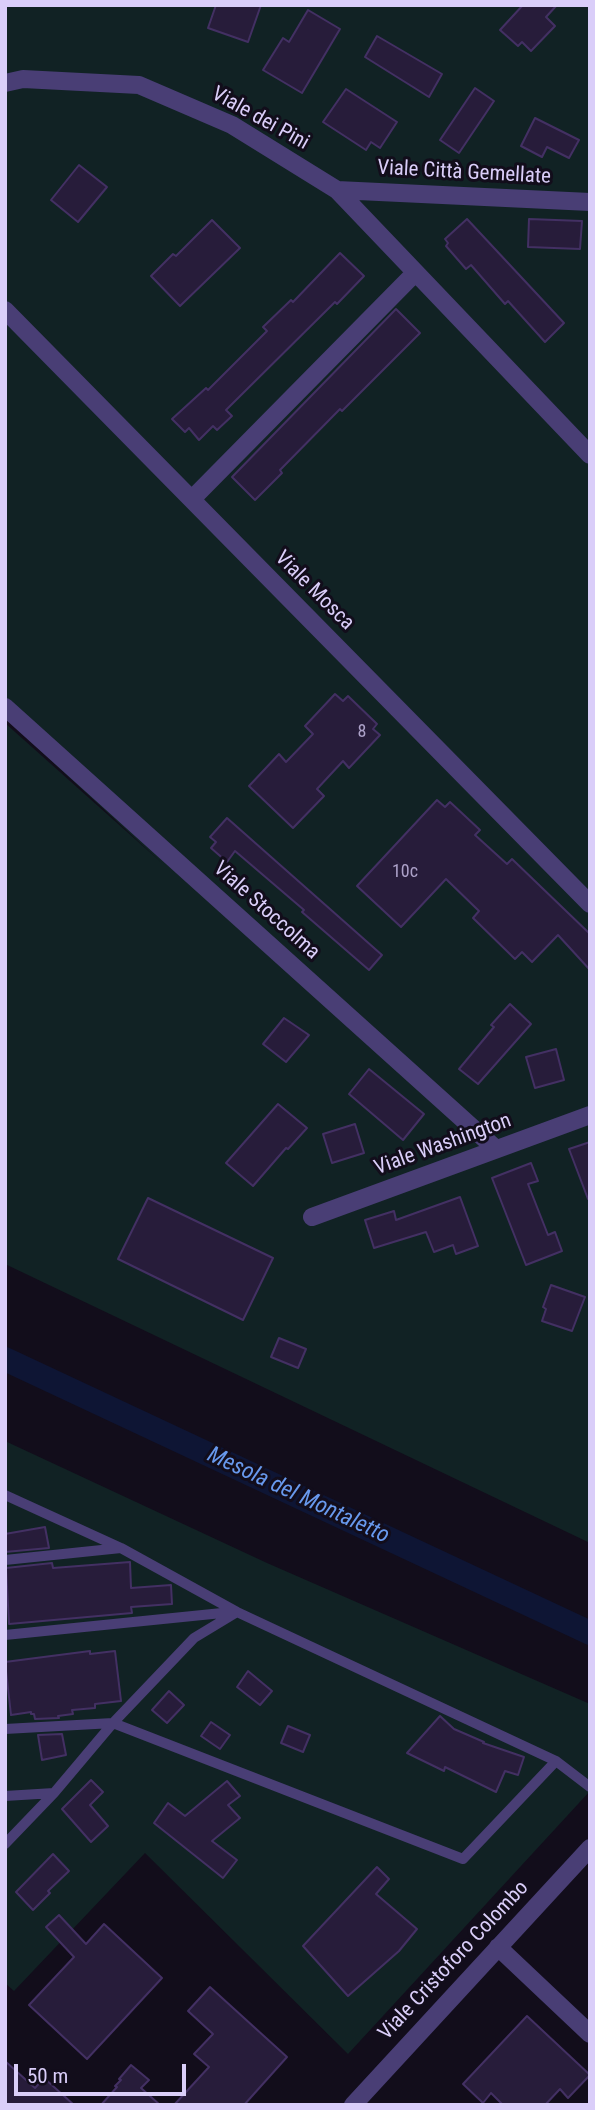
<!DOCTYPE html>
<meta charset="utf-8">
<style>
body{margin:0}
#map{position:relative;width:595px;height:2110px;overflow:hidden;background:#120d1b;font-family:"Roboto Condensed",sans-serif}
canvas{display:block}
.frame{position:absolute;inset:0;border:7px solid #dacef9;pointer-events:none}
.scale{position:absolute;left:14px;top:2064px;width:172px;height:32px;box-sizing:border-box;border:4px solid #dacef9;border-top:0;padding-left:9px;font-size:21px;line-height:24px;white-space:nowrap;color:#dacef9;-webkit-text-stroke:5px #120d1b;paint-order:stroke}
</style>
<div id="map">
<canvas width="595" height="2110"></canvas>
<div class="frame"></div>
<div class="scale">50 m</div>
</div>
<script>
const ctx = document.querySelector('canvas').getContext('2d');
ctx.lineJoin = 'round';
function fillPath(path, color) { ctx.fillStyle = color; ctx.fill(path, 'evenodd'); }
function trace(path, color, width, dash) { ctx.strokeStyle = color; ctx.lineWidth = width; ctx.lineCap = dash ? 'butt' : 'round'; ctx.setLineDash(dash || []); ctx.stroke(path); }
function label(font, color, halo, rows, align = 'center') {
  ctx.font = font + ' "Roboto Condensed",sans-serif'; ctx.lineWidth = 6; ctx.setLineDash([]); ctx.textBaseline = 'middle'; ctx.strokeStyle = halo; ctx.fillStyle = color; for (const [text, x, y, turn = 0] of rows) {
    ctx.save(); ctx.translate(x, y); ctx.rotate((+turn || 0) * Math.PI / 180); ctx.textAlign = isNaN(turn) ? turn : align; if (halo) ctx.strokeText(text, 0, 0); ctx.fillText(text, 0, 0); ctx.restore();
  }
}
fillPath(new Path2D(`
 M5 5H590V1543L5 1264V723L163 864 5 718Z
 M5 1441 267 1563 590 1704V1791L348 2054 145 1853 14 1991 5 1983Z`), '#112224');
trace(new Path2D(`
 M5 1359 590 1633`), '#0e1534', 24);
const building = new Path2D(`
 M216 5H261L248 42 208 28Z
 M523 5H557L546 17 555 26 531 51 522 42 518 46 500 30Z
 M308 10 340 29 302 93 263 70 283 38 289 42Z
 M377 36 442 74 429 97 365 57Z
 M475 88 494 101 459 153 440 140Z
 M346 89 397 122 380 148 371 142 366 150 323 122Z
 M535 118 579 140 569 158 547 147 542 157 521 146Z
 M79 165 107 187 78 222 51 200Z
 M467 219 564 323 545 342 508 301 505 304 471 265 466 269 446 246 448 243 445 239Z
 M529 219 582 221 580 249 528 247Z
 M212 220 240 248 180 306 151 276 173 254 176 256Z
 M340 253 364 276 337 304 335 302 226 410 232 416 217 430 213 426 199 440 189 428 185 432 172 419 206 388 208 390 267 331 263 327 291 300 293 302Z
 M396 309 420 333 342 411 340 409 280 470 282 473 255 500 232 477Z
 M335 694 343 701 348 696 377 724 373 729 380 735 349 768 343 761 317 789 324 796 293 828 249 786 279 754 286 762 313 734 305 726Z
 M437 800 445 807 450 802 480 830 475 835 507 864 512 859 590 934V970L558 935 532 962 522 952 515 959 473 918 479 911 446 879 401 927 357 886Z
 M227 818 382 955 369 970 302 912 304 910 235 851 227 862 211 848 216 842 210 837Z
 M510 1004 531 1024 478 1084 459 1069 494 1027 491 1025Z
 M284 1018 309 1035 286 1062 263 1044Z
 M556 1049 564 1080 535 1088 526 1057Z
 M369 1069 424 1114 403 1140 349 1094Z
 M278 1104 307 1128 288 1149 286 1148 253 1186 226 1163Z
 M355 1124 364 1153 332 1163 323 1134Z
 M590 1142V1199H588L569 1149Z
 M531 1163 538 1181 528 1184 548 1235 555 1232 562 1251 526 1265 492 1178Z
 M460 1197 478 1246 456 1254 453 1245 434 1252 426 1232 374 1248 365 1220 394 1211 396 1220Z
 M148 1198 273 1258 243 1320 118 1259Z
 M551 1285 585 1297 572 1331 542 1321 546 1309 543 1307Z
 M279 1338 306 1349 298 1368 271 1357Z
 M45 1527 49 1548 5 1552V1534Z
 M130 1562 131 1588 171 1585 172 1604 131 1607 132 1613 9 1624 6 1568 52 1563 53 1568Z
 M90 1651V1654L115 1651 121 1701 95 1704V1708L72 1710 73 1714 58 1716 59 1718 35 1719 34 1714H31V1712L11 1715 5 1662Z
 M248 1671 272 1691 260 1705 237 1687Z
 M169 1691 184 1705 167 1723 152 1710Z
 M440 1716 454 1729 484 1742 483 1743 524 1757 518 1775 505 1771 496 1792 445 1767 444 1771 407 1753Z
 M211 1722 230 1735 220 1749 201 1736Z
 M288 1726 310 1735 303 1752 281 1743Z
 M62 1734 66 1755 42 1760 38 1735Z
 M91 1780 103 1792 90 1805 108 1826 91 1842 62 1809Z
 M227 1781 240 1796 228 1805 240 1818 212 1841 237 1860 223 1878 154 1823 168 1803 185 1816Z
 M53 1854 69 1871 48 1891 50 1893 33 1910 16 1892Z
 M377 1867 389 1879 376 1894 417 1929 399 1951 348 1996 303 1946Z
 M59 1915 86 1944 104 1924 162 1978 87 2059 29 2005 74 1957 46 1927Z
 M210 1987 287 2057 244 2105H174L209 2067 194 2054 213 2034 188 2011Z
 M527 2016 590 2075 568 2098 560 2089 545 2105H503L491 2093 483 2103 463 2084Z
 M5 2061 35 2088 44 2078 74 2105H5Z
 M131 2065 149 2080 141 2088 160 2105H101L117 2087 115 2086 121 2080 119 2079Z`);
fillPath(building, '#271c3a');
trace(building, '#433063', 2);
trace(new Path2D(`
 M5 1495 121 1548 237 1612 556 1761 590 1787
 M5 1560 121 1548
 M5 1635 232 1612
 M5 1729 113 1723 194 1638 237 1612
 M5 1796 54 1793 113 1723 463 1859 556 1761
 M5 1844 54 1793`), '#493e75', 10);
trace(new Path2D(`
 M5 83 23 79 139 85 232 125 337 190 590 455
 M337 190 590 202
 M5 310 590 904
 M192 499 415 273
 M5 707 496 1149
 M312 1217 590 1115
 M498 1947 590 2034
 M353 2105 590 1848`), '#493e75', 18);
label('18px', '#ada2c9', null, [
 ["8",362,732],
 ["10c",405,872]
]);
label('21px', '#dacef9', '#120d1b', [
 ["Viale dei Pini",260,119,29],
 ["Viale Città Gemellate",464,173,3],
 ["Viale Mosca",314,591,45],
 ["Viale Stoccolma",266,911,42],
 ["Viale Washington",443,1145,-20],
 ["Viale Cristoforo Colombo",454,1961,-47]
]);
label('italic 23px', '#6899ed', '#120d1b', [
 ["Mesola del Montaletto",298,1496,25]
]);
</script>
